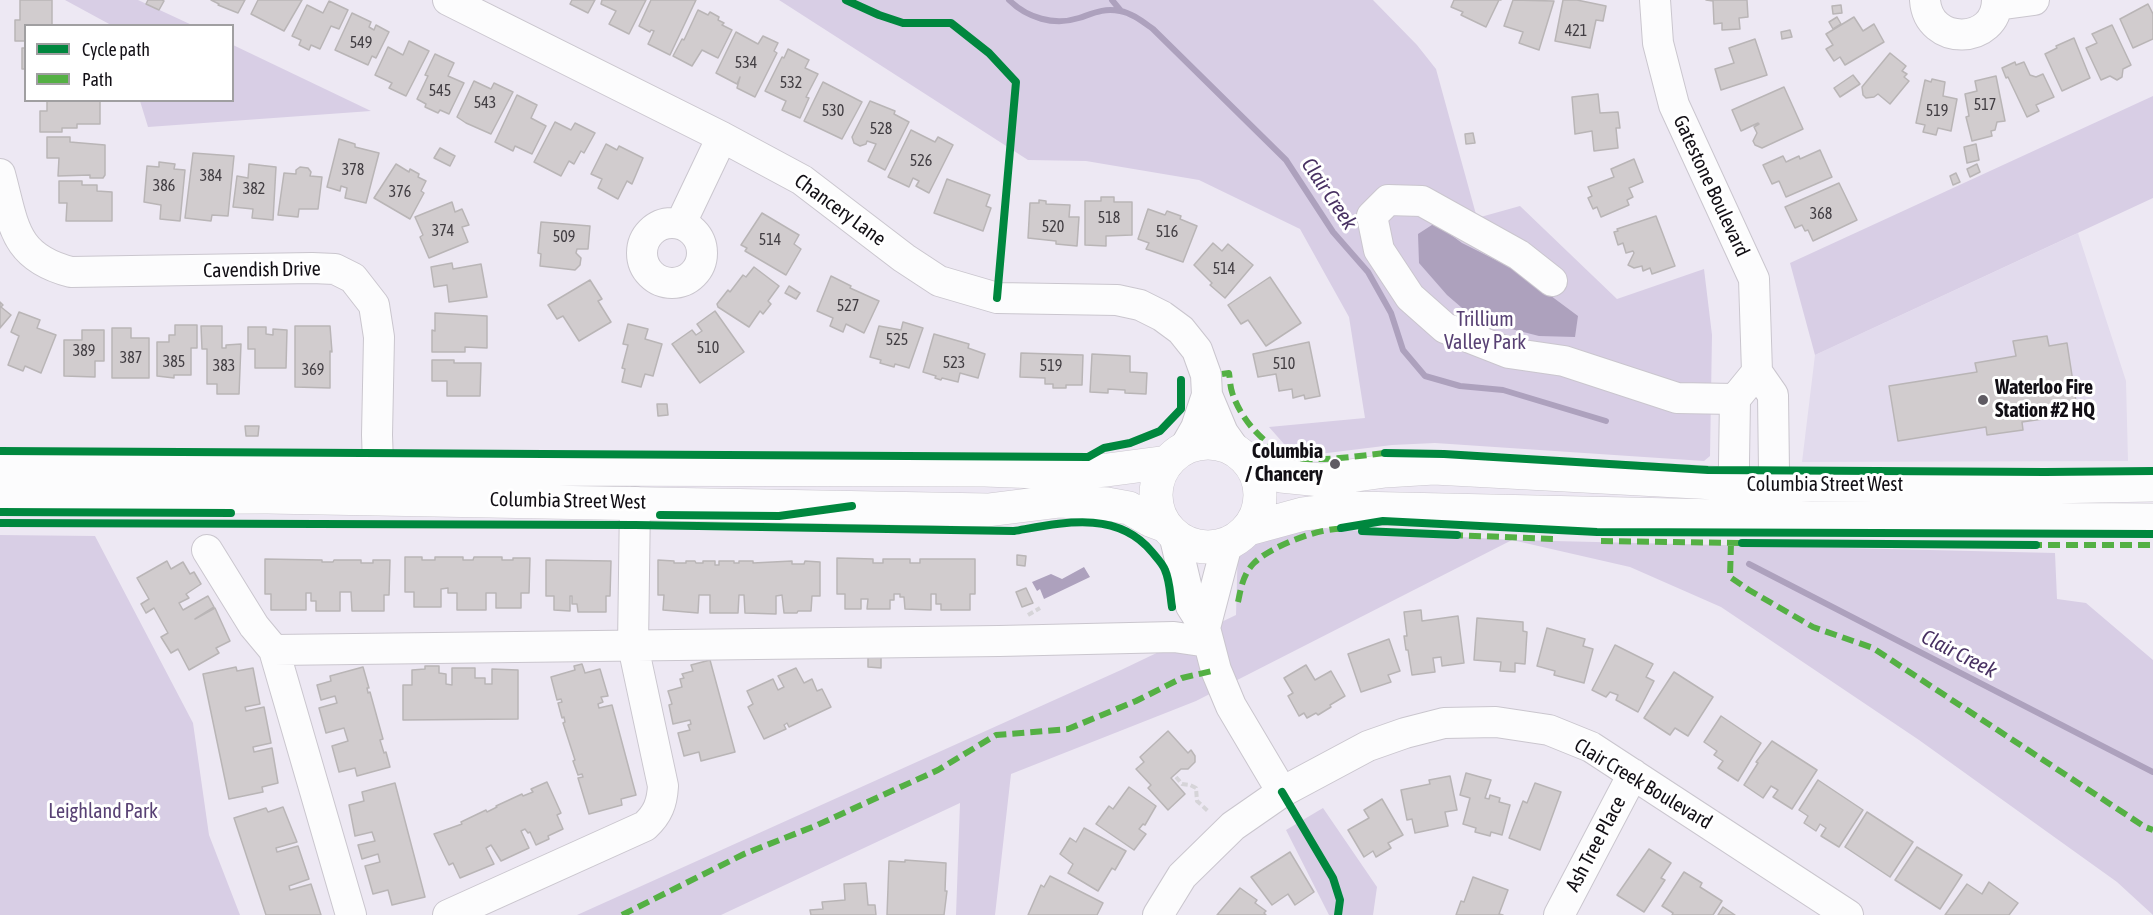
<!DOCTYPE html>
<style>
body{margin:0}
#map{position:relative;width:2153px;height:915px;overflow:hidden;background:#ede8f3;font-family:"Asap Condensed",sans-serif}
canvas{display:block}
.legend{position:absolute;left:24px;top:24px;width:210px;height:78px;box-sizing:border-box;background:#fff;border:2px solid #a09fa1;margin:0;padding:8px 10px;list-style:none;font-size:18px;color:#120f15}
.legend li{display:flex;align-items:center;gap:12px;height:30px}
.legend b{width:30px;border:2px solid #a09fa1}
</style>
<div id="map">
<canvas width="2153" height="915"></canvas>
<ul class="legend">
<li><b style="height:8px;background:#00873e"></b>Cycle path</li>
<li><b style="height:8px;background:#54b044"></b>Path</li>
</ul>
</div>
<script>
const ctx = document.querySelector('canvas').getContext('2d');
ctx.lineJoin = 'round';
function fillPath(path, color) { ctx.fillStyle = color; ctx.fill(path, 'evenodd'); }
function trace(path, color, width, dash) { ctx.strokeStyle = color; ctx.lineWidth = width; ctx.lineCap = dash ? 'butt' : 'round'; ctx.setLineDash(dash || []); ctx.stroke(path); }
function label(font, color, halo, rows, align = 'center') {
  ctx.font = font + ' "Asap Condensed",sans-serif'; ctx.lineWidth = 6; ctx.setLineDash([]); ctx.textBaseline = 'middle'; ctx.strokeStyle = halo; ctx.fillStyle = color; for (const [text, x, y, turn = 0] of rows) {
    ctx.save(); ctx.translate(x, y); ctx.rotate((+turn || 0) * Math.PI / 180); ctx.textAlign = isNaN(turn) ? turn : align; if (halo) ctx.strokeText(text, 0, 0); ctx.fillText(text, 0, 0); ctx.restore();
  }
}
fillPath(new Path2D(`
 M2078 233 2126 381 2128 461 1802 462 1815 355Z`), '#e2dbed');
fillPath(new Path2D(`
 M65 0H138L192 25H111Z
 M779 0H1373L1417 45 1436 69 1477 218 1520 206 1617 299 1704 269 1712 335 1710 456 1704 461 1435 443 1392 445 1311 455 1284 444 1269 427 1365 418 1349 317 1300 229 1199 180 1086 161 1028 160Z
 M233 45 371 111 148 127 140 101 232 100Z
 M2153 96V198L1815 355 1790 263Z
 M1265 525 1512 540 2055 553 2057 599 2086 603 2153 660V915L2117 882 1919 740 1721 607 1630 567 1512 540 1196 701 1011 774 995 915H956L960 803 721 915H577L1121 670 1236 615 1238 544Z
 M0 535 95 536 193 723 209 835 240 915H0Z
 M1323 808 1377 887 1373 915H1329L1286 830Z`), '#d8cee5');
fillPath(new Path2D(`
 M1435 223 1462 243 1516 270 1578 316 1575 337 1539 336 1476 320 1447 295 1419 263 1418 234Z
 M1084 567 1090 577 1044 599 1040 589 1037 591 1032 582 1051 574 1062 579Z`), '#ada1bd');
trace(new Path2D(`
 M1009 0C1027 18 1054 26 1079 18 1094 13 1103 8 1120 11 1132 13 1143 22 1153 29L1286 160 1333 232 1368 272 1391 313 1403 350 1425 376 1460 386 1503 390 1606 421
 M1112 0 1121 11
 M1749 564 2153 772`), '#ada1bd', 6);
const building = new Path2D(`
 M20 0H52V26H26V41H15V20H20Z
 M148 0H162L164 1 159 10 146 4Z
 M211 0H245L238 13 218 5 219 4Z
 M258 0H302L284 31 251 14Z
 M572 0H595L588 13 570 4Z
 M602 0H646L629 34 609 24 616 11 601 4Z
 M651 0H696L670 55 648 44 654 31 651 30 650 32 639 26Z
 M1454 0H1501H1499L1486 27 1461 15 1463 12 1451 7Z
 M1513 0 1554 1 1539 50 1519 43 1523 32 1504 26Z
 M1563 0H1577L1606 6 1603 21 1596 20 1590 48 1555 41Z
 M1706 0H1747L1748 17 1739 18 1740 29 1722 30V23L1714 24 1713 1Z
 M329 1 348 10 339 29 331 26 320 49 311 45 309 50 299 45 301 40 292 36 307 5 323 13Z
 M2148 4 2153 14V39L2133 48 2120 19Z
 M1841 5 1842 13 1833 14 1832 6Z
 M698 10 708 15 710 12 719 17 718 20 724 23 722 25 732 30 718 58 702 50 692 66 673 56 682 39 684 40Z
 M352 13 371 22 369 27 374 30 376 25 389 32 376 58 372 56 368 65 335 50Z
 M1837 17 1841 24 1833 29 1829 22Z
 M1854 17 1863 31 1874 24 1884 42 1845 65 1840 57 1834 61 1826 49 1833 45 1826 34Z
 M2112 25 2131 65 2123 69 2122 77 2117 80 2110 76 2101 80 2086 48 2097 43 2092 34Z
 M1790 30 1792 37 1782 39 1781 32Z
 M736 32 758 44 763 36 778 43 774 51 777 53 755 97 737 88 740 77 737 84 716 73Z
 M2074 38 2090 78 2062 91 2045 54 2057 48 2056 46Z
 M1755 39 1767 75 1721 90 1715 69 1734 63 1729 48Z
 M409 41 429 51 406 96 389 88 392 83 375 75 388 47 403 55Z
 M22 48H26V69H22Z
 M788 49 809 60 805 68 818 74 806 97 809 98 800 118 782 110 786 101 765 91 782 57 784 58Z
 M1890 53 1906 66 1902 71 1907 74 1904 77 1909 81 1890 104 1878 94 1874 97 1866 98 1863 95 1862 87Z
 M435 54 454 63 448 76 464 83 449 114 440 110 438 113 425 107 426 104 417 99 428 76 425 75Z
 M2015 62 2016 65 2024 62 2030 75 2036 77 2043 74 2054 97 2036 105 2039 111 2027 117 2008 77 2006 78 2002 68Z
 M1853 75 1860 84 1840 97 1834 88Z
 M1996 76 2005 121 1997 122 1995 130 1991 131 1992 136 1972 141 1966 117 1969 116 1965 94 1977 91 1975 81Z
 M1932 79 1945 82 1943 96 1957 99 1951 131 1938 128 1936 135 1923 132 1925 125 1916 123 1925 80 1931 82Z
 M474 81 491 89 494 83 513 92 491 134 466 123 457 117Z
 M823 82 862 102 842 139 804 121Z
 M1784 87 1803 129 1762 148 1755 145 1753 141 1757 133 1754 127 1759 124 1758 123 1741 131 1732 110Z
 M1598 94 1600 113 1618 112 1620 128H1616L1618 148 1594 151 1592 131 1575 134 1572 97Z
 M517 95 537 105 531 118 546 126 532 154 515 146 513 151 495 142Z
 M47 100H100V124H77V128H62V132H40V111H47Z
 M870 101 895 111 894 114 909 122 885 170 868 161 876 144 867 141 866 144 860 146 854 143 852 137Z
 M555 122 571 130 575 123 595 133 584 153 581 151 574 164 569 161 561 176 534 162Z
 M911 130 935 142 938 137 953 145 929 193 916 186 919 181 913 178 909 187 888 177Z
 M1473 133 1475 143 1466 144 1465 134Z
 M47 137H70V142L105 145V175L103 178H90V175L58 176 59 158H47Z
 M339 139 355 144V147L379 153 366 203 345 198 347 188 341 186 340 191 327 187Z
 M606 144 617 150 619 146 643 158 632 184 627 181 618 199 598 188 602 179 591 174Z
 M1976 144 1979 160 1967 163 1964 147Z
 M440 148 455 156 450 166 434 158Z
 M1820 150 1832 177 1786 197 1779 181 1772 184 1763 165 1783 156 1786 162 1799 156 1800 159Z
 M193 153 234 156 228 216 212 215 211 221 185 218Z
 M1634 159 1643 182 1629 188 1633 197 1627 200 1629 205 1601 217 1597 207 1593 209 1588 198 1592 196 1588 187 1614 177 1611 169Z
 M159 162 175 164 174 169 185 170 180 221 160 219 161 205 144 202 147 166 159 167Z
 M249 164 276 167 273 220 252 218 253 209 233 207 237 176 248 178Z
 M396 164 409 172 410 169 419 174 418 177 426 181 421 191 424 193 410 219 374 198Z
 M1977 164 1980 172 1970 177 1967 169Z
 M300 167 308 168 311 172 310 176 322 177 318 209H299L298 217 278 215 284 173 296 174V170Z
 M1956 173 1960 182 1953 185 1950 176Z
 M947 179 990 195 986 206 991 208 983 231 934 213Z
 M59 181H82V185H97V191L112 192V221H66L67 203H59Z
 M1839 183 1857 220 1813 241 1808 230 1805 231 1802 225 1795 228 1785 207Z
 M1101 197H1114V202H1132V235L1106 236V246L1085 245V201H1101Z
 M1039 200 1046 201V204L1070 205 1069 217H1079L1077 246 1056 244V241L1028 238 1030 203H1039Z
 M452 202 455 212 462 209 469 225 462 227 468 242 429 258 420 237 423 235 415 217Z
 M1148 209 1165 215 1167 211 1181 216 1180 219 1197 226 1183 262 1146 249 1149 243 1138 239Z
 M762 213 799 235 794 244 801 249 786 275 745 251 747 248 741 245Z
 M1656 216 1675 266 1652 274 1650 268 1643 271 1642 266 1634 268 1628 265 1634 253 1633 251 1626 253 1623 243 1618 245 1614 232 1618 231 1617 229Z
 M541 222 590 226 588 249H577L576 253 581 258 580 265 575 270 540 266 541 254 538 253Z
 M1213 243 1222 251 1228 244 1253 265 1225 298 1210 285 1212 283 1194 265Z
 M452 263 453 269 481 264 487 297 449 302 447 285 434 287 431 267Z
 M754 267 779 286 768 301 771 304 763 314 760 311 749 327 718 307 717 304 728 290 730 292 743 275 746 277Z
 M831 276 851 286 850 288 879 301 864 333 846 324 843 332 830 326 833 318 817 311Z
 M1270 277 1301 323 1266 346 1248 320 1241 324 1228 305Z
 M590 280 602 299 598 301 611 322 579 341 563 316 557 319 548 305Z
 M789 286 800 293 796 299 785 293Z
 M0 302 3 305 1 307 11 315 0 328Z
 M715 311 744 352 700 383 672 344 692 330 696 335 702 331 697 324Z
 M19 312 40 320 37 328 56 335 41 373 25 366 23 371 8 365 19 336 11 332Z
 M435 313 487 316V348L465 347V352H432V330L435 331Z
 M903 322 923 328 909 368 895 364 894 367 880 363 881 360 870 357 879 326 901 330Z
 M628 324 648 329 645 339 662 344 653 376 645 374 641 387 622 382 625 369 622 368 628 345 623 344Z
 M175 325H197V348H191V375H174V378L157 376V342H169V335H175Z
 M201 326H222V348H226V345L241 344 239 394H217V384H207V349H202Z
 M295 326H330L332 352 330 351V388L295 387Z
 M248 327H266V334L273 335V329L287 330 286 368H255V349H248Z
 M112 328H131V338H149V378H112Z
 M82 330H104V361H95V377L64 376V340H82Z
 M934 334 969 344 968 348 985 354 978 378 960 373 958 382 942 378 941 380 935 378 936 376 923 372Z
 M2047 336 2049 346 2067 343 2078 414 2022 422 2023 430 1987 435 1986 427 1898 441 1889 386 1977 372 1975 363 2016 356 2013 341Z
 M1309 342 1320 396 1305 399 1304 395 1293 398 1292 389 1279 391 1276 374 1258 377 1253 354Z
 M1021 353 1083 355 1082 385H1066V388H1053V384H1045V378L1020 377Z
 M1092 354 1130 356V372L1147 373 1146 394 1125 393V390L1108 389V393L1090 392Z
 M432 360H454V363H481L480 396H447V381H432Z
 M657 404H667L668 415 658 416Z
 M245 426H259L258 436H246Z
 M1017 555 1026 556 1025 566 1017 565Z
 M405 557H422V560H435V557H463V560H473L474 557H502V560H513V558H530L529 593H521V608H496V593H486V610H457V593H448V588L441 589V607H414V592H405Z
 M837 558 873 559V563H883V559H910V563H920V559H975V594H970V610H941V604H936V594H931V610L905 609 904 597H900V594H894V600H890V609H867L868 599H861V609H845V594H837Z
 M265 559 322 560V562H333L334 560H361V563H373V560H390L389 595H384V611H352L351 592H340V611H316V601H311V593H306V610H271V594H265Z
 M546 560 611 561 610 596H606V612H578L577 604H572V596H570V611L554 610V596H546Z
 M658 560 674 561V563H686V561H695L696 563H703V561H715V565H719V561H734V563H739V561H753V563L792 561V564H804L805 561 820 562V596H812L811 611H798L797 613H784L782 595 776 596V614L745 613 744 595H739L738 613H710V595H699L698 613 663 610 664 595H658Z
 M167 561 171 569 183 562 190 574 194 572 201 584 186 594 189 598 179 603 183 610 208 596 214 607 195 619 215 608 230 641 216 648 219 653 189 670 178 649 171 653 161 637 168 633 154 608 146 613 141 604 149 599 137 578Z
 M1026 588 1033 603 1022 607 1016 592Z
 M1421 610 1422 621 1458 616 1464 663 1442 666 1441 657 1433 658 1435 672 1412 675 1408 650H1406L1404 636H1407L1404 612Z
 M1477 618 1523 622V631L1527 632 1525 664 1515 663V672L1500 671 1501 662 1474 660Z
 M1547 628 1585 639 1583 646 1593 649 1584 683 1554 675 1555 671 1537 666Z
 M1389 639 1400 671 1388 675 1391 682 1361 692 1348 654Z
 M1615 645 1653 664 1646 677 1654 681 1638 712 1616 700 1618 695 1610 692 1606 697 1592 690Z
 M868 656H881V668L868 667Z
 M710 660 735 752 701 761 699 752 684 756 678 733 690 730 688 725 691 724 690 720 673 724 669 705 672 704 668 691 682 687 680 679 684 678 682 674 693 671 691 665Z
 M582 664 585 673 600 669 608 696 601 697 603 702 598 704 599 708 612 705 636 795 621 799 622 805 589 814 578 778 583 777 582 774 578 775 573 761 575 760 563 723 565 722 564 717 562 718 558 703 562 702 561 699 557 700 551 677 575 670 574 666Z
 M1306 665 1315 680 1331 671 1345 696 1330 705 1331 707 1318 715 1316 713 1307 718 1304 713 1299 716 1288 696 1293 693 1284 678Z
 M425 666H439V673L446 674V684L452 685V668H475V678H485V684H492V669L518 670V719L403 720V685H412V670L425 669Z
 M236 667 237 671 253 668 260 704 245 707 246 711 264 707 271 743 253 747 254 752 272 748 278 783 262 787 263 792 229 799 203 674Z
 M363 667 369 688H367L368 693 370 692 383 739 380 740 384 753 386 752 390 767 357 776 355 768 339 772 332 746 348 741 344 728 326 733 319 708 337 703 335 696 321 700 317 685 331 681 330 676Z
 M796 668 804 683 812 679 817 691 822 689 831 707 789 727 787 723 784 725 786 729 764 739 748 707 753 704 747 691 773 679 778 690 784 687 778 676Z
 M1674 672 1713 697 1688 736 1675 728 1670 735 1644 718Z
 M1721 716 1761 743 1738 781 1718 768 1723 761 1714 755 1717 751 1704 742Z
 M1168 731 1188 753 1191 750 1195 756V762L1188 769H1181L1171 778 1185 794 1168 810 1148 788 1151 785 1136 769 1144 762 1140 757Z
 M1772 741 1817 770 1792 809 1773 797 1778 790 1771 786 1763 798 1744 785 1758 763 1756 762Z
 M1466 773 1491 780 1485 798 1489 799 1490 795 1500 798 1499 802 1510 805 1502 835 1491 832 1490 836 1475 832 1476 828 1463 824 1470 798 1460 795Z
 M1450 776 1457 810 1445 812 1448 826 1415 833 1412 819 1407 820 1401 790 1430 784 1429 780Z
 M1818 780 1863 810 1839 847 1821 836 1826 828 1820 824 1816 831 1804 823 1808 816 1799 810Z
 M547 782 561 813 557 815 563 829 548 836 549 839 536 845 530 832 528 833 525 829 521 831 529 848 501 861 491 845 486 848 494 864 460 878 453 863 449 865 434 834 462 824 461 822 486 810 487 812 497 807 496 806 522 794 523 796 533 792 531 789Z
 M395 783 425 897 392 905 388 890 373 894 365 866 380 862 378 854 362 859 358 845 375 841 372 832 355 836 349 805 364 801 362 792Z
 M1535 783 1561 792 1540 850 1509 838 1523 801 1527 803Z
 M1129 787 1156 806 1145 825 1143 824 1139 829 1146 834 1134 850 1096 824 1109 806 1113 809Z
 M1382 799 1403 835 1388 843 1391 848 1376 857 1373 851 1364 857 1348 830 1369 818 1364 810Z
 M283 807 297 842 276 848 277 852 298 846 309 879 289 886 290 890 311 884 321 915H266L234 818 266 808 268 812Z
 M1867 812 1913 842 1890 877 1845 847Z
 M1084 828 1126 851 1115 870 1112 868 1098 891 1068 873 1073 864 1060 854 1070 838 1076 842Z
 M1917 847 1962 875 1940 909 1895 880Z
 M1649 849 1671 863 1661 878 1665 880 1644 912 1617 895Z
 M1290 852 1314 892 1295 905 1288 894 1272 905 1251 877Z
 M905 860 946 863 945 891H947L944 915H887L889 861 905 862Z
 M1684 872 1702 883 1700 887 1722 901 1713 915H1672L1673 913 1662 906Z
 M1050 876 1103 903 1097 915H1028L1041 885 1044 887Z
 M1473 877 1508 890 1499 914 1503 915H1456L1461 901 1464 902Z
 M1989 882 2018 903 2009 915H1945L1967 884 1982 894Z
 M866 883 868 905H875L876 915H811L810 910 823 909 822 902 845 900 844 884Z
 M1240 888 1257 900 1255 903 1266 911 1264 913 1266 915H1217Z
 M1723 907 1735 915H1718Z`);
fillPath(building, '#d1ccce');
trace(building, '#b9b5b6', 1.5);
const minor = new Path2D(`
 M448 0 722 137 802 180 904 258 939 281 997 298 1117 300 1140 305 1162 316 1181 330 1197 350 1206 375 1207 395 1223 433 1235 450
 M1655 0 1658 43 1674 105 1754 279 1757 372 1773 395 1774 471V484L1755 517 1734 484V462L1735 399 1757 372
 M1925 0C1928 47 1997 45 1997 0
 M1997 5 2034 0
 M0 174C14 225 13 257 71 272L312 268 335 269 353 278 374 305 379 337 377 435 379 493
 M642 253a30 30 0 1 1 60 0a30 30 0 1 1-60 0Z
 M681 223 722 137
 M1552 281 1519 255 1422 201 1388 200 1372 216 1379 250 1410 297 1445 328 1509 353 1564 361 1677 398 1735 399
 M1184 449 1196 428 1207 395
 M1174 534 1191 606 1205 628 1216 670 1231 706 1282 792
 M207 550 254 626 274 650
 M1205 628 1227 544
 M351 915 274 650 999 641 1174 637 1208 642
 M448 915 645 826C658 814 662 803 663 786L633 646 635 502
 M1158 915 1182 876 1233 826 1282 792 1368 746 1405 733 1444 723 1496 722 1549 730 1591 747 1848 915
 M1559 915 1633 774`);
const major = new Path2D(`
 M1156 495a52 52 0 1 1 104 0a52 52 0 1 1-104 0Z
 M1249 462 1281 476 1321 480 1385 471 1434 468 1734 484 2046 487 2153 485
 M0 468 985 470 1066 473 1107 470 1168 462
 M0 498 267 497 988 510 1060 501 1107 504 1129 508 1150 520 1166 526
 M1248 529 1303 514 1354 508 1811 518 2153 520`);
trace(minor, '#cac6ce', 32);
trace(major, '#cac6ce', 34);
trace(new Path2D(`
 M1028 615 1040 608
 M1176 777 1182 784 1190 785 1196 788 1197 801 1208 811`), '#d6d4d8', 4, [6, 3]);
trace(minor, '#fcfcfd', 30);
trace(major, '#fcfcfd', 33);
trace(new Path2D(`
 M1222 374 1229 373C1230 379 1230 386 1232 392 1241 422 1273 457 1306 459 1332 460 1359 456 1385 453
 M1451 535 1556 539
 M1601 541 1745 543
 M1731 543 1730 577 1749 590 1813 627 1873 648 2145 827 2153 830
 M2030 545H2153
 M1238 602C1241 588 1243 574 1254 563 1271 546 1323 526 1346 529
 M622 915 744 854 815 826 938 770 996 735 1068 729 1136 701 1182 678 1216 670`), '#54b044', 6, [12, 6]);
trace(new Path2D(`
 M846 0 879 15 903 23H951L989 53 1016 82 997 298
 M0 451 1088 457 1104 448 1130 443 1160 431 1181 409V380
 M1385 453 1444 454 1708 470 2045 472 2153 471
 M0 512 231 513
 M660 515 779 516 852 506
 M0 523 635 525 1014 531C1061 523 1117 509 1152 552 1156 557 1163 564 1165 570 1170 581 1170 595 1172 607
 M1341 528 1383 521 1597 532 2153 534
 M1362 531 1457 535
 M1742 543 2036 545
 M1282 792 1333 878 1340 900 1338 915`), '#00873e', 8);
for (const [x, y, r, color] of [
 [1983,400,6,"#5f5b63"],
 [1335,464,6,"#5f5b63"]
]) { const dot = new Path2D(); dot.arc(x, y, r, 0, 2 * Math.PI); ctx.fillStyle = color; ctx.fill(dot); trace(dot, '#fff', 2); }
label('16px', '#423e43', null, [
 ["421",1576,31],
 ["549",361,43],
 ["534",746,63],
 ["532",791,83],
 ["545",440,91],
 ["543",485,103],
 ["517",1985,105],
 ["530",833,111],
 ["519",1937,111],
 ["528",881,129],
 ["526",921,161],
 ["378",353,170],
 ["384",211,176],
 ["386",164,186],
 ["382",254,189],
 ["376",400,192],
 ["368",1821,214],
 ["518",1109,218],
 ["520",1053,227],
 ["374",443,231],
 ["516",1167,232],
 ["509",564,237],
 ["514",770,240],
 ["514",1224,269],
 ["527",848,306],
 ["525",897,340],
 ["510",708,348],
 ["389",84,351],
 ["387",131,358],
 ["385",174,362],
 ["523",954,363],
 ["510",1284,364],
 ["383",224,366],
 ["519",1051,366],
 ["369",313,370]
]);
label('20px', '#120f15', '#fff', [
 ["Gatestone Boulevard",1711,186,65],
 ["Chancery Lane",840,210,36],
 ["Cavendish Drive",262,270,-1],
 ["Columbia Street West",1825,485],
 ["Columbia Street West",568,501,1],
 ["Clair Creek Boulevard",1643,784,31],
 ["Ash Tree Place",1596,844,-62]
]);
label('20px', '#584174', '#fff', [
 ["Trillium",1485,320],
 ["Valley Park",1485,343],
 ["Leighland Park",103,812]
]);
label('bold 20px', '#120f15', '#fff', [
 ["Waterloo Fire",1995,388],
 ["Station #2 HQ",1995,411],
 ["Columbia",1323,452,"right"],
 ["/ Chancery",1323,475,"right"]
], 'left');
label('italic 21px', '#483162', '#fff', [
 ["Clair Creek",1329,194,56],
 ["Clair Creek",1959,654,27]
]);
</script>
